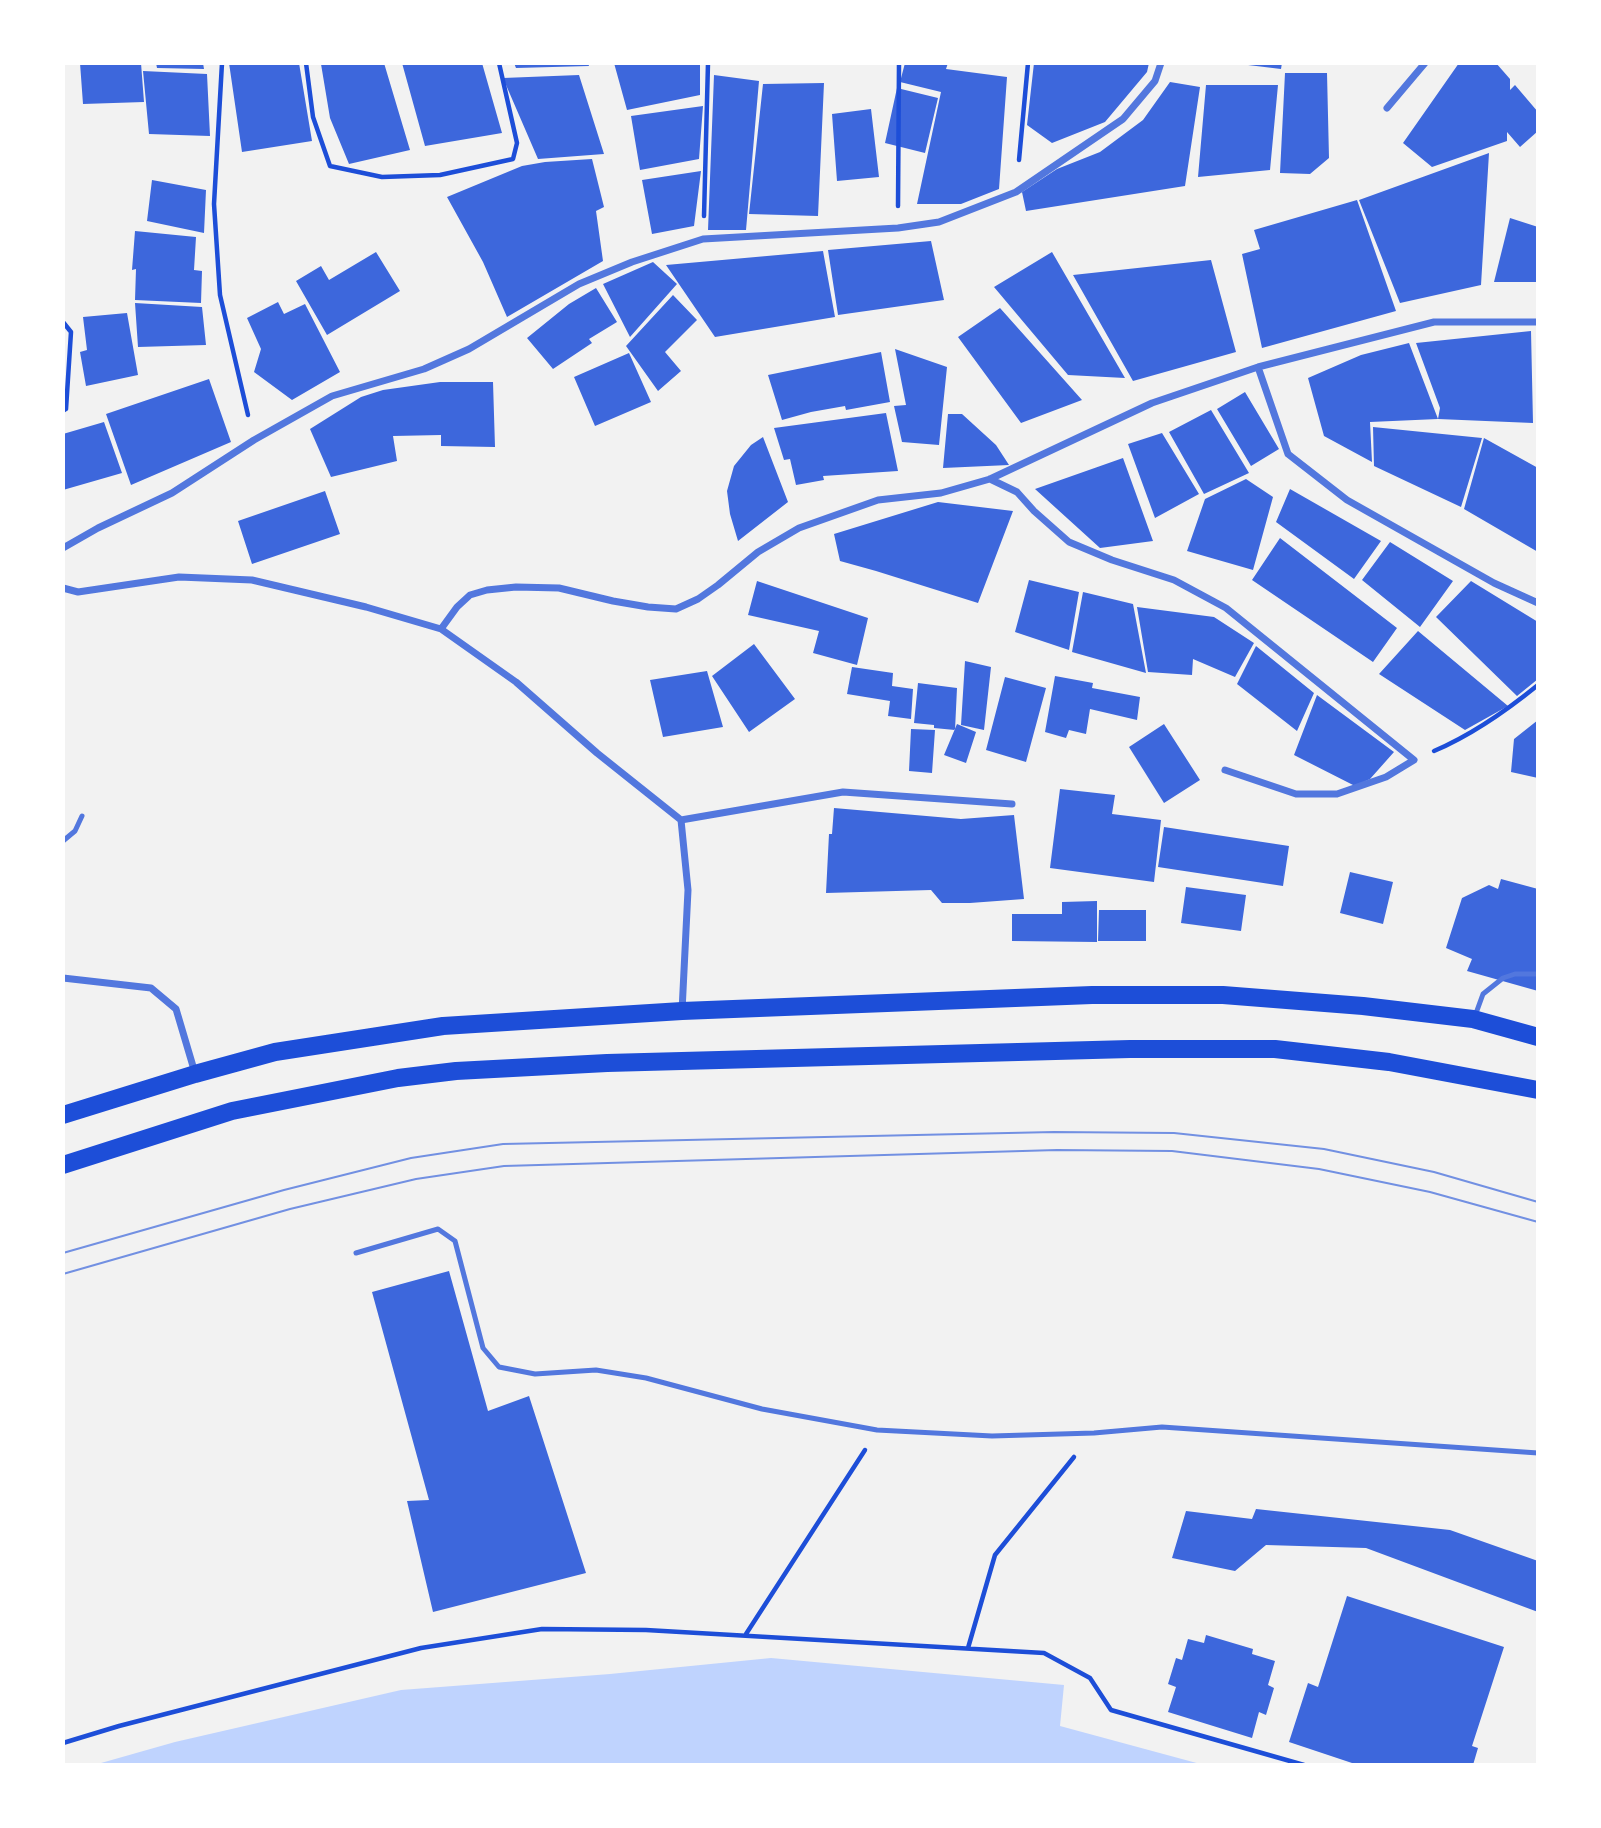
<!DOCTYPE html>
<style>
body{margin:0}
#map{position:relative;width:1601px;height:1828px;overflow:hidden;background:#f2f2f2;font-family:Spectral,serif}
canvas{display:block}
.frame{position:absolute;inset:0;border:65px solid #fff;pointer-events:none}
</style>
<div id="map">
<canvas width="1601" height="1828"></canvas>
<div class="frame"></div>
</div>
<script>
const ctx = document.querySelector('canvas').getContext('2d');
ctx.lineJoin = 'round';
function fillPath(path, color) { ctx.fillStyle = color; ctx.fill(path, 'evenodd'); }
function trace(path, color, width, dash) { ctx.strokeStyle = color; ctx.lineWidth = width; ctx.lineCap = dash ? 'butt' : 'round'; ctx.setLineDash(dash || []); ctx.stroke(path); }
fillPath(new Path2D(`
 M771 1658 1064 1685 1060 1726 1204 1765H94L175 1742 401 1690 610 1674Z`), '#bfd3fe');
fillPath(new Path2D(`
 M80 63H141L144 102 83 104Z
 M156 63H203L204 69 157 68Z
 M229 63H299L312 141 242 152Z
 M384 63 410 150 349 164 330 118 321 64Z
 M402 63H482L502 133 425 146Z
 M514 63H588L589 66 516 68Z
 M614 63H700V95L627 110Z
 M905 63H948L946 69 1007 77 999 189 961 204H917L941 92 900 82Z
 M1034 63H1149L1147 72 1105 122 1052 143 1027 125Z
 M1248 63H1282L1281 69 1248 65Z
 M1459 63H1496L1510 79V90L1515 85 1538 112V131L1520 147 1507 132V141L1432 167 1403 143Z
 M143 71 207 74 210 136 149 134Z
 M1285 73H1327L1329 158 1310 174 1280 173Z
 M579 75 604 154 538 159 503 78Z
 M714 75 759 81 746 230H708Z
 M1170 82 1200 87 1185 186 1026 211 1022 192 1057 169 1100 152 1143 120Z
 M824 83 818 216 749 214 763 84Z
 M1206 85H1278L1270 170 1198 177Z
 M897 88 938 98 925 153 885 143Z
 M703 106 699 159 640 170 631 116Z
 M871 109 879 177 837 181 832 114Z
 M1489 153 1481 285 1400 303 1359 200Z
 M592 159 604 207 596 211 603 261 507 317 483 262 447 197 522 166 545 162Z
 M701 171 694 226 652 234 642 180Z
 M152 180 206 190 204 233 147 221Z
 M1357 200 1396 311 1262 348 1242 254 1260 249 1254 230Z
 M1510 218 1538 227V282H1494Z
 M135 231 196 237 194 270 202 271 201 303 135 300 136 269 132 270Z
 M931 241 944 300 838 315 828 250Z
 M823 251 835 317 715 337 666 265Z
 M376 252 400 291 327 335 296 281 321 266 329 280Z
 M1052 252 1125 378 1068 375 994 287Z
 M1211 260 1236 352 1133 381 1073 275Z
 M653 262 677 284 630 337 603 284Z
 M596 288 617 322 589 339 592 343 553 369 527 338 569 304Z
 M673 295 697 320 665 352 681 371 658 391 626 346Z
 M278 302 284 314 305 304 340 372 292 400 254 372 261 349 247 318Z
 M135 303 202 307 206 345 138 347Z
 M1000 308 1082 400 1021 423 958 337Z
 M127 313 138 375 86 386 80 352 87 350 83 317Z
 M1531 331 1533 423 1438 419 1440 408 1416 343Z
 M1409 343 1438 419 1370 422 1372 462 1324 436 1308 378 1361 355Z
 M895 349 947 367 939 445 902 442 894 406 906 405Z
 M881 352 890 402 846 410 845 406 811 412 782 420 768 375Z
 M629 353 651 402 595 426 574 377Z
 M209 379 231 442 131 485 106 414Z
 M440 382H493L495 447 441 446V435L393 436 397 461 331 477 310 429 361 397 383 390Z
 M1245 392 1279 449 1251 466 1217 409Z
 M1211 410 1249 473 1204 494 1169 432Z
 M886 413 898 471 823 476 824 480 796 485 790 459 784 460 774 428Z
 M948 414H962L996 445 1009 465 943 468Z
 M104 422 122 473 63 490V434Z
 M1373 427 1482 438 1461 507 1374 466Z
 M1162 433 1199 494 1155 518 1128 444Z
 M763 437 788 502 738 541 730 514 727 491 734 466 751 445Z
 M1484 438 1538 468V552L1464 509Z
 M1123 458 1153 541 1100 548 1035 489Z
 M1246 479 1273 497 1253 570 1187 551 1205 499Z
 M1290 489 1381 541 1354 579 1276 522Z
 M325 491 340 534 252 564 238 521Z
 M938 502 1013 511 978 603 876 571 840 561 834 534Z
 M1280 538 1397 628 1373 662 1252 580Z
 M1390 542 1453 581 1420 627 1362 580Z
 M1029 580 1079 592 1069 650 1015 632Z
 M757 581 868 618 857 665 813 653 819 631 748 615Z
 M1471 581 1538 622V679L1517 696 1436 617Z
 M1083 592 1133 604 1146 673 1072 652Z
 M1137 607 1214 617 1254 643 1235 677 1193 659 1192 675 1148 672Z
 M1418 631 1508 706 1465 730 1379 674Z
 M754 644 795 699 749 732 712 676Z
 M1256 646 1314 693 1297 731 1237 684Z
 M965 661 991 667 984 730 961 725Z
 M852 667 893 673 892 686 913 689 911 719 888 716 890 701 847 694Z
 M707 671 723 727 663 737 650 680Z
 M1055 676 1093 683 1092 688 1140 697 1137 720 1090 709 1086 734 1069 730 1066 738 1045 732Z
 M1005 677 1046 688 1026 762 986 750Z
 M918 683 957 688 955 730 934 728V725L914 723Z
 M1317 695 1394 752 1370 779 1355 786 1294 755Z
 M1538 720V778L1511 772 1514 739Z
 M957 724 976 732 966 763 944 755Z
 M1164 724 1200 780 1164 803 1129 747Z
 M911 729 935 730 932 773 909 771Z
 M1060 789 1115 795 1112 814 1161 820 1154 882 1050 868Z
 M834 808 961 819 1014 815 1024 899 970 903H942L931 890 826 893 829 834H832Z
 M1164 827 1289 846 1283 886 1158 867Z
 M1350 872 1393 882 1383 924 1340 913Z
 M1501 879 1538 889V991L1467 971 1472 959 1446 948 1462 898 1489 885 1498 889Z
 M1186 887 1246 895 1241 931 1181 923Z
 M1097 901V942L1012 941V914H1062V902Z
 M1099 910H1146V941H1098Z
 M449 1271 488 1411 529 1396 586 1573 433 1612 407 1501 429 1500 372 1292Z
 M1256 1509 1450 1530 1538 1561V1612L1366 1548 1266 1545 1235 1571 1172 1558 1186 1511 1252 1519Z
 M1347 1596 1504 1647 1472 1746 1478 1748 1473 1765H1358L1289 1742 1308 1683 1318 1687Z
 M1206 1635 1253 1649 1252 1654 1275 1661 1268 1685 1274 1688 1266 1715 1259 1712 1252 1738 1168 1712 1176 1687 1168 1684 1176 1658 1182 1660 1188 1639 1204 1643Z`), '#3d67dc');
trace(new Path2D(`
 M222 63 214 204 220 295 248 415
 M306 63 313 117 330 166 382 177 440 175 513 159 517 143 499 63
 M1019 160 1028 63
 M898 206 899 63
 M704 216 708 63
 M63 322 71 332 66 409 63 411
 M1434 751C1472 735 1506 711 1538 685
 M746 1634 865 1450
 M968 1648 995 1555 1074 1457
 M63 1743 119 1726 421 1648 542 1629 646 1630 1044 1653 1090 1678 1111 1710 1304 1765`), '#1d4ed8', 4.5);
trace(new Path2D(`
 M63 841 75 831 82 816
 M1475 1016 1483 994 1503 978 1515 974H1538
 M356 1253 438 1229 455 1241 483 1348 499 1367 535 1374 596 1370 646 1378 762 1409 877 1430 992 1436 1094 1433 1162 1427 1538 1453`), '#5277de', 5);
trace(new Path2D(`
 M1387 108 1425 63
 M1258 367 1288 454 1347 500 1494 583 1538 603
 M990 479 1017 492 1034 511 1069 542 1112 560 1174 580 1226 608 1414 760 1386 777 1337 794H1296L1225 770
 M63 548 98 528 172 493 254 440 332 396 424 369 469 349 579 284 632 262 703 239 898 228 939 222 1016 192 1123 119 1155 81 1161 63
 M63 588 78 592 179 577 252 580 366 607 441 629 516 682 597 753 681 820 688 890 682 1011
 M441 629 457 607 470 595 487 590 516 587 559 588 613 601 648 607 676 609 698 599 718 585 758 552 799 528 878 500 941 493 990 479 1152 403 1258 367 1434 322H1538
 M681 820 843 792 1012 804
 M63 978 151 988 176 1009 195 1073`), '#5277de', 7);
trace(new Path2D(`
 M63 1115 195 1074 275 1052 443 1026 682 1011 1092 995H1223L1363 1006 1473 1019 1538 1037
 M63 1165 232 1111 398 1078 456 1071 607 1063 1130 1049H1275L1389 1062 1538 1090`), '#1d4ed8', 18);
trace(new Path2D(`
 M63 1253 284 1190 411 1158 503 1144 1054 1132 1174 1133 1324 1149 1434 1172 1538 1202
 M63 1274 290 1209 416 1179 504 1166 1057 1150 1172 1151 1319 1169 1430 1192 1538 1222`), '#7290e2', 2);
</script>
